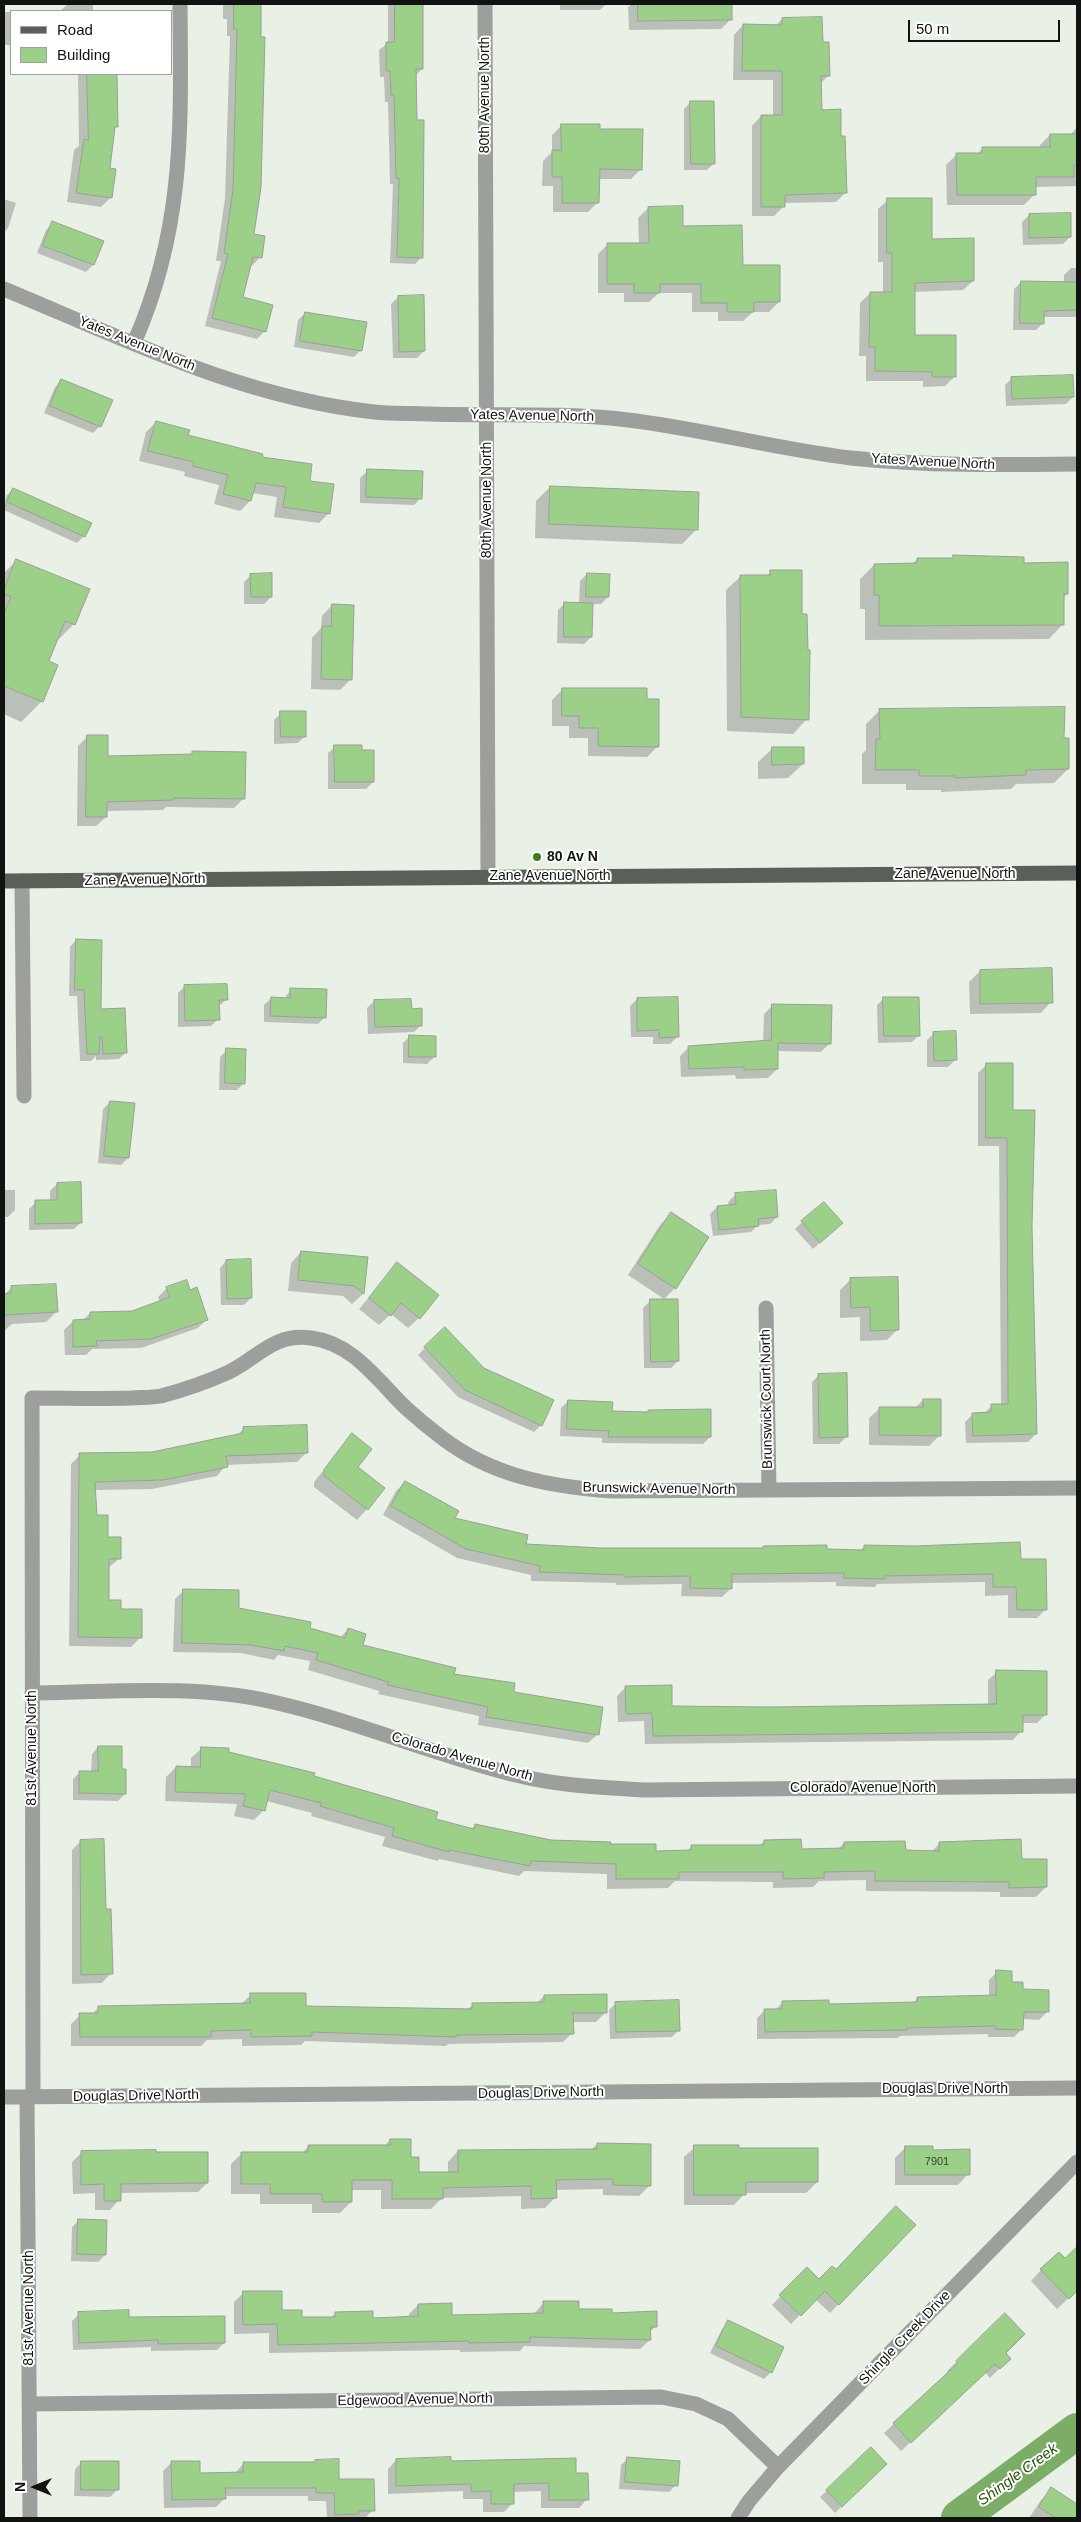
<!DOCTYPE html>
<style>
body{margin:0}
#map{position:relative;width:1081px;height:2522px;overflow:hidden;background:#e9f1e6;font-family:Helvetica,sans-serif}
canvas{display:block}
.frame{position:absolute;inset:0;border:5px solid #111310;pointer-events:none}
.legend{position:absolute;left:10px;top:10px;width:162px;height:65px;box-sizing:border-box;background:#fff;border:1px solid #a0a19f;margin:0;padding:6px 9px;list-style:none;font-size:15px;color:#111310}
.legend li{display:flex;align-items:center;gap:10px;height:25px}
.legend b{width:25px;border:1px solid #a0a19f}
.north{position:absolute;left:10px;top:2462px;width:50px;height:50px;-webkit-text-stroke:4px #fff;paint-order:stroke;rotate:270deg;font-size:14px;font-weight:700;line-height:20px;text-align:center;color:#111310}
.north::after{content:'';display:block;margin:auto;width:18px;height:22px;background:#111310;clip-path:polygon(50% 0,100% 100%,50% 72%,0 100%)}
.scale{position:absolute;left:908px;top:20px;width:152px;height:22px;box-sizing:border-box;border:2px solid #111310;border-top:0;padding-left:6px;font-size:15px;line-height:18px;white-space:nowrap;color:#111310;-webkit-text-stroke:4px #fff;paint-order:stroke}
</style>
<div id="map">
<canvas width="1081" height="2522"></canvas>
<div class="frame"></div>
<ul class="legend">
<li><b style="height:6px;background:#5a5f58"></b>Road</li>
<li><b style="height:14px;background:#9cd088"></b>Building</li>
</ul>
<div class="north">N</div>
<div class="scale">50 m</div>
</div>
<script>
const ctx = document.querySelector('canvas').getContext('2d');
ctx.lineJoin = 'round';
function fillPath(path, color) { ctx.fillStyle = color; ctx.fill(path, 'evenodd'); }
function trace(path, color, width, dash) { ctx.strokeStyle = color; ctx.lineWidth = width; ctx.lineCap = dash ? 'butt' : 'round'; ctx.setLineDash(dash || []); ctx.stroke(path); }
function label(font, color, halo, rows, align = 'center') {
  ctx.font = font + ' Helvetica,sans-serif'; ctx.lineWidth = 4; ctx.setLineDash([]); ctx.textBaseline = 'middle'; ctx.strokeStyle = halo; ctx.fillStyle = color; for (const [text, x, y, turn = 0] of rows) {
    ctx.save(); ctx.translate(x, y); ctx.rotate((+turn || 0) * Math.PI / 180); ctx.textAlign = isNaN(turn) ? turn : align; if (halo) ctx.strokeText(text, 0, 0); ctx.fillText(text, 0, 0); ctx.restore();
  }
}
fillPath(new Path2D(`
 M93 4V11H60L67 5Z
 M223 4H259L253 235 260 257 252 266 249 265 242 298 265 331 257 339 205 326 221 261H216L225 198 230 36H227V19H223Z
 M388 4H422V69L415 76 422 257 415 264 390 263 393 184H390L388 102H385L384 77H380L379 50 388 43Z
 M560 4H606L600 10H560Z
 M632 4H731V19L721 29 629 30 628 7Z
 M4 12H11L10 45H4Z
 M782 19 822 44 829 75 820 84 821 111 840 137 845 193 836 202 783 203V207L774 216H752V126L761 116H773V80H733L734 35 743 25 775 26Z
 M78 74H116V126L114 129 108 169 111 197 101 207 67 202 74 150 79 146Z
 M691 102 714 163 707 170H684V109Z
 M562 125 599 130 641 169 631 179H598V202L588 212H553V186H542L543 161 552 152V135Z
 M1077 127V186L1034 187V195L1024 205H947L946 165 956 155 977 154 982 149 1040 148V145L1050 135H1070Z
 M4 199 16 203 8 228 4 233Z
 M888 200 973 281 963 290 914 292V337L955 376 945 386 923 387V381H866V356H859L860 303 870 293H883V262H878V209Z
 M648 208 742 267 779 302 769 312H753L743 321H718V312H692V293H659L649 302H624V293H598V254L608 244H639L638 218Z
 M1029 215 1070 237 1063 244 1023 245 1022 222Z
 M53 223 102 241 93 265 86 272 37 253 46 230Z
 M1071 268H1077V317H1043V323L1036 330H1013L1014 289 1021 282 1064 283V275Z
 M398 297 424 351 417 358H393L391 304Z
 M305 313 361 350 354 357 294 347 298 320Z
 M1012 378 1073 397 1066 404 1006 406 1005 385Z
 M62 380 100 426 93 433 44 413 55 387Z
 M156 422 187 436 261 458 308 482 329 513 319 523 274 517 277 497 252 493 250 501 240 511 214 504 219 485 184 476 185 472 139 461 146 432Z
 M367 471 421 498 414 505 360 503V478Z
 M550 487 696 530 682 544 535 538 536 501Z
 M13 489 84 536 77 543 4 510 6 496Z
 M954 556 1023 564 1067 594 1063 598V624L1049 639 865 640V609H860V579L874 565 912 564 917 559H951Z
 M17 560 74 624 55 643 47 662 42 701 21 722 4 714V573Z
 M771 572 807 719 793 734 727 731 726 590 741 576H766Z
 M587 574 608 597 601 604H591V637L584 644 557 643 558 610 565 603 579 604 580 581Z
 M251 575 271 597 264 604H244V582Z
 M332 605 351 679 340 690 311 689 312 638 321 628 322 616Z
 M563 689 646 700 658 746 647 757 588 756V738H569V726H552V700Z
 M880 710 1063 739 1068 769 1054 783 1016 784 1011 789 941 792V790H906V784H862V754L866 750V724Z
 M281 713 305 736 298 743 274 744V720Z
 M88 736 106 757 190 755 193 753 244 798 234 808 166 807 163 810 106 811V817L96 826H77L78 746Z
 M335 747 373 782 366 789H328V753Z
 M773 748 803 764 788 778 758 779V762Z
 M76 940 99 1010 126 1052 119 1059 96 1060V1056L91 1061H80L77 996H69L70 947Z
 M980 971 1051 1002 1041 1013 970 1014 969 982Z
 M185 986 226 1000 218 1007V1019L211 1026 178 1027V993Z
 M291 989 325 1017 318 1024 264 1022V1005L271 998 284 999Z
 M884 998 919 1035 912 1042 878 1043 877 1005Z
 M637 999 677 1037 670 1044H653V1037H631L630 1006Z
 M374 1001 411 1010 421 1025 414 1032 368 1034 367 1008Z
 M773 1005 830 1043 821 1052 777 1051V1069L768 1078 736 1079 735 1075 681 1077 680 1056 689 1047 763 1042 764 1014Z
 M934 1033 955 1060 948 1067H927V1040Z
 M410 1036 434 1057 427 1064 403 1063V1043Z
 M227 1050 244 1083 237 1090H219L220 1057Z
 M986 1065 1012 1111 1031 1226 1036 1434 1028 1442 966 1443 965 1422 973 1414H983L992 1406 1001 1405 999 1146H978V1073Z
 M110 1102 128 1158 121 1165 98 1163 103 1109Z
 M57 1184 81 1222 74 1229 29 1230V1209L36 1202 50 1201V1191Z
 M4 1190H15V1210L8 1217H4Z
 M735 1195 777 1217 770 1224 758 1225 751 1232 713 1236 710 1214 717 1207 729 1206 728 1202Z
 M671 1214 675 1288 664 1299 628 1275 660 1225Z
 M802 1222 834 1230 813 1249 795 1229Z
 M301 1252 366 1259 363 1294 352 1304 343 1296 288 1291 291 1263Z
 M226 1261 251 1298 244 1305H221L220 1268Z
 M397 1264 419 1318 408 1328 391 1314 379 1325 359 1309Z
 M851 1279 897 1330 887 1340 860 1341V1317L840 1318V1290Z
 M12 1287 56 1312 46 1322 12 1324 4 1331V1295Z
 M167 1288 190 1291 207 1319 198 1328 141 1348 92 1349 86 1355H65L64 1330 73 1321 83 1320 90 1313 132 1312 160 1302 158 1297Z
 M650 1301 678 1361 671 1368H644L643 1308Z
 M445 1328 483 1369 552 1401 541 1425 534 1432 458 1397 418 1355Z
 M819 1375 846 1437 839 1444H813L812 1382Z
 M923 1400 939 1436 929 1446 869 1445V1418L880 1408H915Z
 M568 1401 611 1412 710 1437 703 1444 602 1443V1438L560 1436 561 1408Z
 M243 1429 306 1453 297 1462 226 1465 217 1476 152 1489 94 1490 95 1517 119 1559 108 1568V1601L119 1610 140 1638 131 1647 69 1646 71 1464 80 1455 152 1453 237 1436Z
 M352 1435 356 1468 367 1509 357 1520 314 1487V1482Z
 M405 1482 453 1519 524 1545 601 1549H761L763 1547 859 1551 865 1546 1019 1561 1046 1609 1037 1618H1008V1595L985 1596V1582L877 1584 875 1587 836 1586V1582L731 1583V1588L722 1597 681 1596 682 1584 616 1585V1583L531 1581V1575L457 1558 383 1515 396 1491Z
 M184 1590 237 1609 340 1638 348 1629 362 1646 513 1694 598 1734 588 1743 478 1725 479 1716 378 1694 379 1691 308 1670 310 1661 278 1655 274 1660 241 1653 173 1652 175 1599Z
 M997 1672 1046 1714 1037 1723H1021V1731L1013 1740 645 1744 644 1721 618 1722 617 1696 626 1687 671 1707 769 1709 988 1705V1680Z
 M98 1747 121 1770 125 1794 118 1801 73 1800V1779L80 1772H91L92 1754Z
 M201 1749 227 1753 313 1777 434 1820 471 1830 475 1825 551 1841 654 1852H686L692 1846H759L764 1841 801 1851 838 1849 844 1843 904 1852H931L940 1843 1020 1860 1046 1887 1036 1897H1000V1892L866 1891V1880L819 1881 813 1887 773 1888V1882L675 1881 668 1888 607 1889V1874L524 1871 519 1876 439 1859 438 1861 382 1846 385 1837 311 1816 312 1813 266 1801 264 1810 254 1820 234 1816 237 1804 165 1801 166 1777 176 1767 191 1768V1758Z
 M81 1841 105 1910 111 1973 102 1983 72 1984V1850Z
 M997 1972 1047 2012 1039 2020 1022 2019V2029L1014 2037H988V2034L900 2036 898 2038 757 2039V2018L765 2010H775L783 2002 828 2005 912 2004 917 1999 989 1997V1980Z
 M251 1995 305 2007 467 2010 473 2004 537 2003 544 1996 606 2012 596 2022H572V2033L563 2042 448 2044 446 2046 305 2041 301 2045 242 2046V2039L207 2040 201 2046H71V2024L80 2015H91L99 2007 241 2004Z
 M616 2003 679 2030 672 2037 610 2039 609 2010Z
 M390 2140 410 2159 418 2174H448V2162L458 2151 591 2150 597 2144 650 2185 639 2196 603 2195V2189L555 2190V2198L545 2208 521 2209V2196L442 2198 431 2209H381V2190H351V2202L340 2213H312V2204H260V2194H231V2164L242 2153H302L309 2146H384Z
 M695 2147 737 2150 817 2182 806 2193H745L734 2205H684V2157Z
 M905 2148 932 2151 968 2174 958 2185H895V2158Z
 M81 2153 207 2183 198 2192 119 2193V2200L110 2210H95V2193L73 2194 72 2162Z
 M79 2220 105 2255 98 2262 71 2261 72 2227Z
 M914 2225 830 2313 815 2299 791 2324 772 2305 807 2269 819 2281Z
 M1077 2248V2290L1057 2309 1031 2281 1041 2270 1065 2260Z
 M243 2293 301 2318H330L336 2313 371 2319 409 2318V2314L418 2305 451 2316 534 2314 544 2302 611 2314 656 2326 649 2333 650 2340 640 2349 524 2346 520 2351 460 2352V2350L269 2353V2333L234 2334V2302Z
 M79 2314 128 2318 224 2343 217 2350 151 2351V2347L73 2350 72 2321Z
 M1005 2315 1004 2353 1009 2359 990 2378 985 2372 901 2451 884 2433 949 2373 947 2371Z
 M729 2322 771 2372 764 2379 710 2353 722 2329Z
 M871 2449 885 2464 835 2513 820 2497Z
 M628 2458 676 2485 669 2492 619 2489 621 2465Z
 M396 2460 450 2462 574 2474 587 2499 579 2508H541V2491L513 2492V2503L504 2512H483V2499H463V2491L388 2494V2469Z
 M316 2461 373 2510 365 2518H327L326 2501H308V2496H224V2499L216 2507 164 2508 163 2471 172 2462 199 2474 235 2473 244 2463H314Z
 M82 2462 117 2490 110 2497 74 2496 75 2469Z
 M1052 2489 1077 2505V2518H1029L1041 2500Z`), '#0003');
trace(new Path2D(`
 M959 2518 1077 2431`), '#7bad67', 36);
const building = new Path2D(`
 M234 4H261V37H265L261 187 254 234 265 236 262 258 253 257 243 297 273 305 266 332 212 318 228 254 224 253 233 189 237 29H234Z
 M395 4H423V69H416L417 120H424L423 258 397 257 399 178H396L394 95H391L390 71H386V42H394Z
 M638 4H732V20L638 21Z
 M822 17 823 42H829L830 76H821L822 110 841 109V136H845L847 193 785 195V207H761V115H782V71H742L743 24 782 25V18Z
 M87 74H117L118 127H115L110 168 116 169 112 198 76 193 84 139 88 140Z
 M690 101H714L715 164H691Z
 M561 124H600V129H643L642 170 600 169 599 203H562V177H552V150H561Z
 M1050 134H1077V165H1074V177H1036V195H957L956 153H982V147H1050Z
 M887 198H932V239L974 238V281L915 283V335H956V377H932V372L875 371V347H869L870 292H892V253H887Z
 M683 206V226L742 225 743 265H780V302H754V312H727V303H701V284H660V293H634V284H607V243H649L648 207Z
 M1071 213V237L1029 238V214Z
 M52 221 104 241 94 265 43 246Z
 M1021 281 1077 282V310L1044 311V324L1020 323Z
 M424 295 425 351 399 352 398 296Z
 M305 312 367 322 362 351 300 341Z
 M1073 375 1074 397 1012 399 1011 377Z
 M61 379 113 400 101 427 50 406Z
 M156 421 190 430 188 435 263 454 262 457 312 464 310 481 334 484 330 514 283 507 286 487 256 483 251 501 223 494 228 475 193 466 194 462 148 451Z
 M367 469 423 471 422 499 366 497Z
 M550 486 699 492 698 530 549 524Z
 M13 488 92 523 85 537 7 502Z
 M953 555 1024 557V563L1068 562V594H1064V625L879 626V595H874V564L917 563V558H953Z
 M16 559 90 589 75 625 65 621 49 661 58 665 43 702 4 686V614L11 597 4 594V590Z
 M770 570H802V614H807L808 650H810L809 720 741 717 740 575H770Z
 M272 573V597H251L250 574Z
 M587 573 610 574 609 597H586Z
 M564 602 593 603 592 637H564Z
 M332 604 354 605 352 680 321 679 322 626H331Z
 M562 688H647V699H659V747L598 746V728H579V716H562Z
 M1065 707 1064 738H1069V769L1026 770V775L955 778V776H919V770H875L876 739H880L879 709Z
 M280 711H306V737H281Z
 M87 735H108V756L192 754V751L246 752 245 799 174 798V800L107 802V817H86Z
 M334 745H362V750H374V782H335Z
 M772 747H804V764L772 765Z
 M76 939 102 940 101 1009 125 1008 127 1053 103 1054 102 1036H100L99 1054H87L84 990H75Z
 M1052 968 1053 1003 980 1004V970Z
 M227 984 228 1000H219L220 1020 185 1021 184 985Z
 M290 988 327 989 326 1018 270 1016 271 997 290 998Z
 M678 997 679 1037 659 1038V1030L637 1031V998Z
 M883 997H919L920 1036H884Z
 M411 999 412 1009 422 1008V1026L375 1027 374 1000Z
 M772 1004 832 1005 831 1044 778 1043V1069L744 1070V1067L689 1069 688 1046 771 1040Z
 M956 1031 957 1060 934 1061 933 1032Z
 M409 1035 436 1036V1057H409Z
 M226 1048 246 1049 245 1084 225 1083Z
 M986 1063H1013V1110H1035L1032 1226 1037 1434 973 1436 972 1413 991 1412V1404H1008L1007 1138H986Z
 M110 1101 135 1103 129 1158 104 1156Z
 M81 1182 82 1223 35 1224V1200H57V1183Z
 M776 1190 778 1217 758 1219 759 1226 719 1230 717 1206 736 1204 735 1193Z
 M824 1202 843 1223 820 1243 801 1221Z
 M671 1212 709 1237 676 1289 638 1264Z
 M301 1251 368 1257 364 1294 354 1286 298 1280Z
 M251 1259 252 1298 227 1299 226 1260Z
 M397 1262 439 1295 420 1319 401 1303 391 1316 369 1298Z
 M898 1277 899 1330 870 1331V1307L851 1308 850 1278Z
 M187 1280 190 1290 197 1287 208 1320 151 1339 96 1341 97 1346 73 1347V1320L90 1319V1312L132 1311 170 1297 166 1287Z
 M56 1284 58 1312 4 1315V1294L11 1293V1286Z
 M650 1299H678L679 1361 651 1362Z
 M445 1327 484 1368 554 1400 542 1426 465 1390 424 1347Z
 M847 1373 848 1437 819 1438 818 1374Z
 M923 1399H941V1436L879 1435V1407H923Z
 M568 1400 613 1402 612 1411 648 1412V1410L711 1409V1437H608L609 1431 567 1429Z
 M307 1425 308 1453 226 1456 228 1467 163 1480 95 1482 97 1515H108V1537H121V1559H109V1600H121V1609H142V1638L78 1637 79 1453 152 1452 243 1433V1427Z
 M352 1433 372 1449 358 1467 385 1488 368 1510 324 1476V1470Z
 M405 1481 459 1511 455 1518 528 1535 526 1544 601 1548H763V1546L827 1545V1549L864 1550V1545L914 1546 1020 1542 1021 1559H1046L1047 1610H1017L1016 1587H993V1574L885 1576V1579L844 1578V1573L732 1574V1589L690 1588V1576L624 1577V1575L539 1572 540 1566 466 1549 391 1506Z
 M183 1589 239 1590V1608L311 1622 310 1628 345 1638 348 1628 366 1634 363 1645 456 1668 454 1674 515 1683 514 1692 603 1707 599 1735 486 1717 488 1707 387 1685 388 1682 316 1660 318 1653 285 1646 284 1651 251 1645 182 1643Z
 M996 1670 1047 1671V1715H1023V1732L653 1736 652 1713 626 1714 625 1686 672 1685V1706L769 1707 996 1704Z
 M98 1746H122V1769H126V1794L79 1793V1771H98Z
 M201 1747 229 1748V1752L315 1773 314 1776 438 1812 436 1819 474 1829 475 1824 551 1840 611 1842 610 1844H656V1851L691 1850V1845H764V1840L801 1839 802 1849 844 1848V1842L905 1841 906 1850 939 1851V1842L1021 1839 1022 1859H1047V1887L1009 1888V1882L875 1881V1871L824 1872V1878L783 1879V1872H679V1879H616V1864L531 1861 530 1866 449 1850V1852L392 1836 394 1828 320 1806 321 1803 270 1790 265 1811 243 1806 246 1794 175 1792 176 1766 200 1767Z
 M104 1839 106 1909H111L113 1974 81 1975 80 1840Z
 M996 1970 1012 1971V1982H1023V1989L1049 1990V2012H1024L1023 2030 995 2029V2026L907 2028V2030L765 2032 764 2009H782V2001L829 2000V2004L917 2002V1997L996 1995Z
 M250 1993H306V2006L472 2009V2003L544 2002V1995L607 1994V2013H573L574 2034 456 2035V2037L312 2032V2036L251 2037V2030L211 2031V2037H80L79 2013H98V2006L250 2003Z
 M679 2000 680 2031 616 2032 615 2002Z
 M390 2139H411V2157H419V2172H458V2150L597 2149V2143L651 2144V2186L613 2185V2179L556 2180 557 2198 531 2199V2186L443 2188V2199H392V2180H352V2202H322V2194H270V2184H241V2152H308V2145H390Z
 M694 2145H739V2148H818V2182H746V2195H694Z
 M905 2146H933V2150L970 2149V2175H905Z
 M156 2150V2152H208V2183L121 2184V2201H104V2184L81 2185V2151Z
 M896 2206 916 2225 839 2305 825 2291 801 2316 779 2295 807 2267 819 2279 832 2266 836 2269Z
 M78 2219 107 2220 106 2255 77 2254Z
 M1077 2247V2291L1069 2299 1040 2269 1059 2252 1065 2258Z
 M243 2291H282V2310H302V2317H335V2312L373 2311V2318L418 2316V2304L452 2303V2315L543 2313V2301H579V2309H612V2313L657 2311V2327H650L651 2340 530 2337V2342L469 2343V2341L278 2345 277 2324 243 2325Z
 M129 2310V2317L225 2316V2343L158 2344V2340L79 2343 78 2312Z
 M1005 2313 1025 2334 1006 2353 1011 2359 1000 2369 995 2364 911 2443 893 2423 958 2363 956 2361Z
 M728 2320 784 2347 772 2373 716 2346Z
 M871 2447 887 2464 842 2507 826 2490Z
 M451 2457V2461L576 2458V2473H588L589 2500H549V2483L514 2484V2504H491V2491L471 2492V2484L396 2486V2459Z
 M627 2457 680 2461 678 2486 625 2482Z
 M339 2459V2479H374L375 2511H359V2514L335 2515 334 2493H316V2488H225L226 2499 172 2500 171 2461H200V2473L243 2472V2462H315V2460Z
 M81 2461H119V2490H81Z
 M1051 2487 1077 2504V2518H1056L1039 2507Z`);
fillPath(building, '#9cd088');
trace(building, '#98a096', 1);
trace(new Path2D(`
 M485 4 488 877
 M4 289C124 339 243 398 374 412 392 414 411 413 430 414 495 416 563 412 628 420 703 429 776 449 851 458 926 466 1002 465 1077 464
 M134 343C185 227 181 127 180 4
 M22 881 24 1096
 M766 1308 769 1490
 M32 1693C112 1692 195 1684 273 1702 357 1721 436 1756 520 1776 560 1786 603 1787 644 1790L1077 1786
 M4 2097 1077 2088
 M27 2097 30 2518
 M33 2097 32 1398C65 1398 98 1399 131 1398 140 1397 151 1398 161 1396 184 1390 207 1382 229 1372 258 1358 273 1333 311 1338 353 1343 378 1381 406 1408 417 1418 429 1428 441 1437 491 1476 551 1487 612 1491L1077 1488
 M29 2404 661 2397 696 2404 728 2419 778 2467
 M738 2518 749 2501 778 2467 1077 2162`), '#9c9f9b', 15);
trace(new Path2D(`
 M4 881 1077 873`), '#5a5f58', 15);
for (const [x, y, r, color] of [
 [537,857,5,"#3d7d1b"]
]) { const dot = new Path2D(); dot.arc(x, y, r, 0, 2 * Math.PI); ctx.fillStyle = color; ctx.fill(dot); trace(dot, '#fff', 2); }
label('11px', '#34422e', null, [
 ["7901",937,2162]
]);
label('14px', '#111310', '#fff', [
 ["80th Avenue North",485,95,-90],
 ["Yates Avenue North",137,344,22],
 ["Yates Avenue North",532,416,1],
 ["Yates Avenue North",933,462,3],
 ["80th Avenue North",487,500,-90],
 ["Zane Avenue North",955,874],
 ["Zane Avenue North",550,876],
 ["Zane Avenue North",145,880,-1],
 ["Brunswick Court North",767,1399,-91],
 ["Brunswick Avenue North",659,1489,1],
 ["81st Avenue North",32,1748,-90],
 ["Colorado Avenue North",462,1757,16],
 ["Colorado Avenue North",863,1788],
 ["Douglas Drive North",945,2089],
 ["Douglas Drive North",541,2093,-1],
 ["Douglas Drive North",136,2096,-1],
 ["81st Avenue North",29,2308,-90],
 ["Shingle Creek Drive",905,2338,-46],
 ["Edgewood Avenue North",415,2400,-1]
]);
label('bold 14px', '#111310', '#fff', [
 ["80 Av N",547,857]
], 'left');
label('italic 15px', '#255408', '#fff', [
 ["Shingle Creek",1018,2475,-36]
]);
</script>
